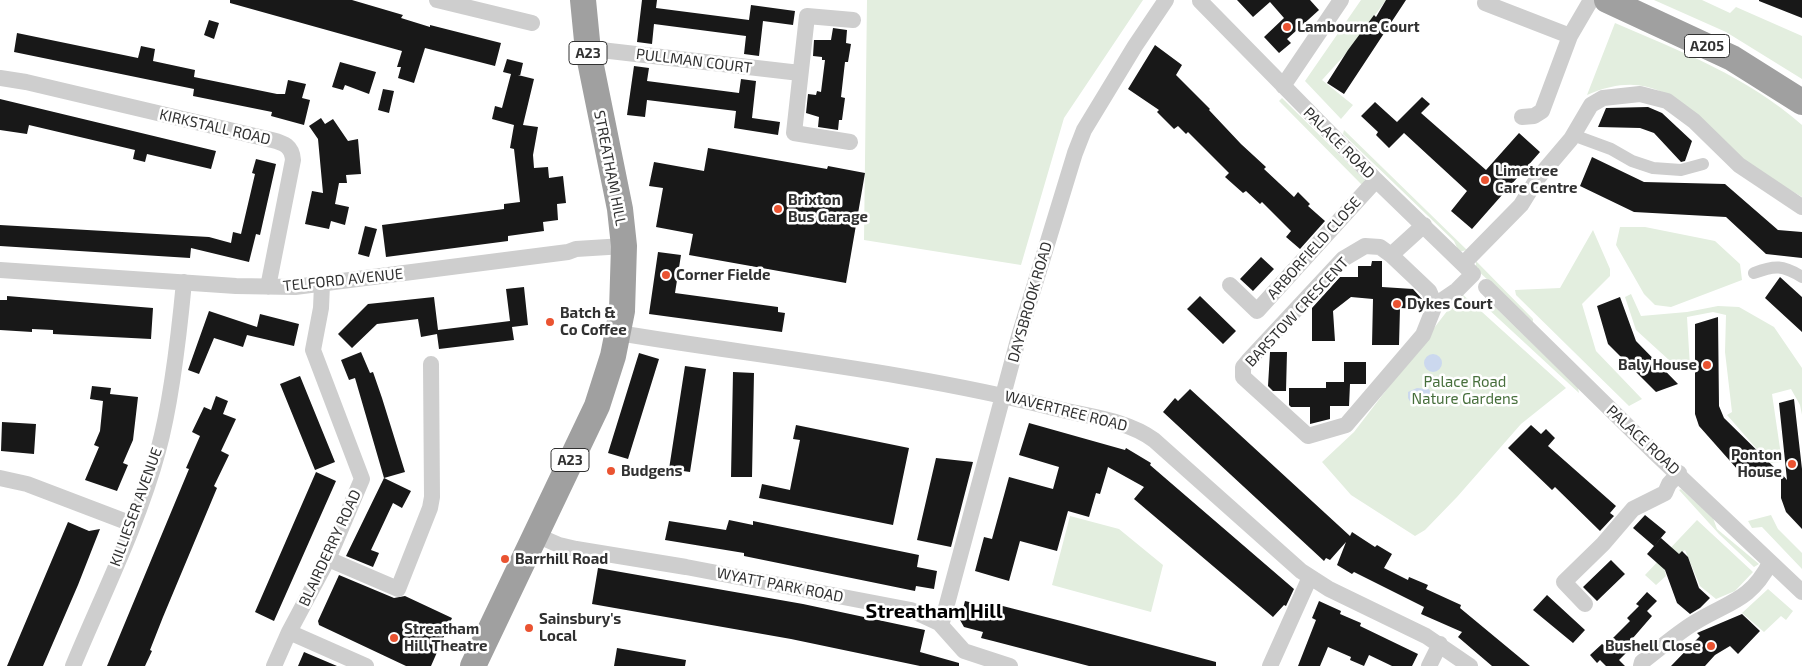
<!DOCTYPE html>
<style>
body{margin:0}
canvas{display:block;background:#fff}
</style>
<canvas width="1802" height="666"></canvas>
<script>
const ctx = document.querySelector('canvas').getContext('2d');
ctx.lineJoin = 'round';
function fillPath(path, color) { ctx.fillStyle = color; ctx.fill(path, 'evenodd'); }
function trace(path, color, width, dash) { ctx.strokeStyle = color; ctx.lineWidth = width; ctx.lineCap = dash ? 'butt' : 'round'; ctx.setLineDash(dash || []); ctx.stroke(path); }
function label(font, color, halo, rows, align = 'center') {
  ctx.font = font + ' "Exo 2",sans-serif'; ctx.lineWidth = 5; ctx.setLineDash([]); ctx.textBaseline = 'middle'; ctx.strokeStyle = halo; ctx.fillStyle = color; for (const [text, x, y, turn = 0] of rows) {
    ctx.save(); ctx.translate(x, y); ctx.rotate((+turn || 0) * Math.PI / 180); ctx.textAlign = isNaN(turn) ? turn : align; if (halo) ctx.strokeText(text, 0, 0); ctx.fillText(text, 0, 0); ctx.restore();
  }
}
fillPath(new Path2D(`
 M867 0H1143L1064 118 1021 265 864 240Z
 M1361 0H1386L1351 48 1322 80 1353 105 1341 119 1305 81Z
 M1654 0H1702L1730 13 1736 7 1802 36V79L1726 32Z
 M1615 23C1680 51 1748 77 1802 125V197C1779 184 1758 171 1738 155 1687 113 1661 63 1587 95Z
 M1282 98 1365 180 1362 185 1279 101Z
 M1344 130 1467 250 1459 252 1454 241 1343 134Z
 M1620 227H1645L1715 241 1740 264 1742 280 1671 307 1655 305 1644 294 1616 245Z
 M1593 230 1610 269V276L1582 304 1596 351 1642 399 1629 406 1516 295 1515 290 1560 288Z
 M1476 261 1533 319V322L1476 269Z
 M1461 293 1566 388 1521 424 1457 497 1425 530 1415 536 1351 495 1322 462 1354 432Z
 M1631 294 1641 316 1687 312 1718 306 1739 307 1774 327 1802 368V415L1800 405 1791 389 1772 394 1782 462 1769 463 1727 415 1732 412 1725 352 1726 315 1713 312 1687 317 1690 367 1681 371 1636 330 1625 297Z
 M1494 306 1578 388 1579 393 1486 307Z
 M1681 489 1713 518 1717 529 1759 564 1754 567 1719 534 1679 490Z
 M1771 515 1778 529 1802 553V569L1762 527 1752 528 1748 521Z
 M1070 516 1119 529 1163 565 1151 612 1052 585Z
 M1697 520 1753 572 1735 591 1716 599 1700 586 1685 550 1664 567 1666 576 1656 585 1645 575Z
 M1768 589 1793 611 1786 620 1781 616 1764 632 1742 613Z`), '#e3eedf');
fillPath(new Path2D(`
 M1424 363a9 9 0 1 1 18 0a9 9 0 1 1-18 0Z
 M1417 388 1429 389 1433 397 1431 404 1421 405 1411 403 1408 398V392Z`), '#cbd8ee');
fillPath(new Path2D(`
 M230 0H352L403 15 401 18 430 27V25L501 43 495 66 425 48 414 83 398 78 401 67H397L402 51 230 3Z
 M642 0H657L656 8 749 20 751 5 795 11 793 25 763 21 759 56 744 54 746 36 654 24 652 44 637 42Z
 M1237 0H1310L1319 10 1287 39 1291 43 1279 53 1264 37 1284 18 1270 2 1253 17Z
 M1386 0H1406L1344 94 1327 83 1348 50 1374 15 1376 17Z
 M1759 0H1802V18L1759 1Z
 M209 20 219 23 214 39 204 35Z
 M833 28 847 30 846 43 851 44 848 62H845L841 97 845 98 842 120H839L838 130 818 127 819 117 806 113 808 94 816 95 817 91 821 92 825 60H822V57L813 56 814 40H831Z
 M17 33 138 58 141 46 155 49 153 61 195 70 194 77 277 94H285L288 80 306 84 302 98 310 100 304 125 271 116 272 112 193 96 194 89 14 52Z
 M1155 45 1182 65 1176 75 1210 109 1209 110 1241 144 1266 167 1264 169 1294 197 1298 192 1310 204 1308 206 1325 221 1300 249 1286 237 1291 231 1262 202 1260 204 1246 191 1243 193 1225 177 1229 173 1188 132 1186 134 1178 126 1174 129 1157 112 1159 110 1128 89Z
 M507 59 523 63 520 76 518 75 534 79 523 125 538 127 533 155 534 168 548 167 549 178 563 176 566 203 557 204 558 220 543 222 544 231 508 236V241L386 257 382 225 504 209V204L520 202 514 149 510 148 514 125 492 119 495 106 502 108 511 74 503 72Z
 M340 62 376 72 369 94 345 85 343 90 332 87Z
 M634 66 649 68 647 81 739 93 741 79 756 81 752 118 780 122 778 135 734 128 736 111 647 100 645 117 627 115Z
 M383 89 394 91 389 113 378 110Z
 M1422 97 1430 104 1421 113 1486 170 1519 133 1540 152 1472 229 1451 211 1467 191 1404 133 1389 148 1376 135 1378 132 1361 116 1375 102 1397 122Z
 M0 99 216 151 211 169 147 154 145 162 133 159 135 150 29 125 27 134 0 130Z
 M1648 107 1662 113 1692 141 1685 161 1681 162 1654 133 1640 128 1598 127 1606 108Z
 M321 118 325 124 333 119 348 141 358 139 361 174 346 175 347 183H339L335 204 349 207 345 225 331 221 329 229 305 224 312 191 323 193 318 139 309 126Z
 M708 148 827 169 828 166 865 173 846 283 689 255 693 234 656 227 663 188 649 186 654 162 704 171Z
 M1592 157 1644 182 1725 184 1778 230 1802 232V258L1766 254 1726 217 1634 212 1580 186Z
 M256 159 276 164 260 235 256 234 249 262 191 248 190 258 0 246V225L209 237 231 243 233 232 241 234 255 174 252 173Z
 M365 226 377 229 369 257 358 254Z
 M658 252 681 255 675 293 778 307V312L785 313 782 332 649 314Z
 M1261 257 1274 269 1253 291 1240 279Z
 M1372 261H1382V287L1413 289 1422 299 1423 309 1400 308 1399 345H1372L1373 299 1351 297 1333 311 1335 341H1312V308L1340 277H1358V266H1371Z
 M1780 277 1802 297V332L1765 298Z
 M524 287 528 325 512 327 514 340 439 349 437 334 421 337 418 319 377 324 352 348 338 334 368 304 434 297 438 330 510 321 506 289Z
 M7 296 153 308 151 339 53 334V330L32 329V332L0 330V300H7Z
 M1200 296 1236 331 1223 344 1187 309Z
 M1620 297 1636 341 1678 384 1656 392 1608 344 1597 306Z
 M209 311 257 327 260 314 299 324 294 346 247 335 243 347 214 338 199 374 188 370Z
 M1718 317 1719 406 1724 418 1777 470 1746 479 1699 426 1695 414V324Z
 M361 352 370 373 373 372 382 398 405 472 384 478 411 491 402 508 393 503 371 550 379 553 373 567 346 556 384 478 355 378 349 380 341 360Z
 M1270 352H1287L1286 391H1273L1268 386Z
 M639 353 659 359 628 459 608 453Z
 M1344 362H1366V384H1350L1349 406H1330V419L1310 424V407H1291L1289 405V388H1326V382H1344Z
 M685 366 706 369 690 472 669 469Z
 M733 372 754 373 752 477H731Z
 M300 376 335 462 315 470 280 384Z
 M92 386 111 388 110 394 138 397 133 440 123 463 128 465 117 491 85 480 99 447 94 445 100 431 103 401 90 399Z
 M1190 389 1350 536 1352 532 1375 547 1377 545 1392 554 1384 568 1408 580 1409 577 1428 585 1426 589 1461 605 1460 608 1530 666H1492L1458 637 1462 632 1421 614 1424 607 1354 572 1352 574 1337 565 1346 542 1330 560 1326 558 1324 561 1163 412 1175 398 1178 401Z
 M216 396 228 401 223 414 236 419 221 451 229 455 214 486 217 488 163 617 150 650 152 651 145 666H107L189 469 186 468 200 436 192 432 204 407 211 410Z
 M1794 399 1802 469V529L1786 512 1781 498V473L1787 480 1779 403Z
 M2 422 36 424 34 454 1 451Z
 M1029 423 1125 450 1126 448 1151 463 1150 465 1294 589 1286 606 1284 605 1273 617 1134 499 1144 487 1108 467 1100 494 1096 493 1089 517 1068 511 1057 551 1020 541 1009 581 975 571 984 537 992 539 1009 477 1053 489 1059 467 1019 455Z
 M796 425 909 448 893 525 759 498 762 484 790 490 800 440 793 439Z
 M1531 425 1541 434 1546 429 1555 438 1548 446 1616 506 1610 513 1614 516 1600 531 1555 487 1552 490 1508 448Z
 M936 458 973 462 951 547 917 540Z
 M316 472 336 481 274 621 255 612Z
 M1645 515 1666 532 1654 546 1633 528Z
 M729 520 753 525V521L919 555 917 567 937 571 934 589 916 586 915 591 744 556V553L665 540 669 521 726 530Z
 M68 522 89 531 100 529 78 585 43 666H7Z
 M1661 538 1679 554 1682 551 1688 557 1699 588 1710 598 1700 608 1690 614 1677 603 1665 570 1647 554Z
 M1611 560 1625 574 1597 601 1583 587Z
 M598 568 803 604 925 630 920 652 959 663V666H920L791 639 592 604Z
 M339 575 394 598 405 596 452 618 431 666H406L319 625 318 621Z
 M1647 592 1657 601 1647 611 1652 616 1626 646 1629 650 1619 660 1625 666H1606L1600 660 1597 663 1590 655 1602 644 1605 646 1630 621 1627 618 1639 606 1636 604Z
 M1547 595 1585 630 1573 643 1533 610Z
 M965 601 990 607 991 603 1073 624 1216 662V666H1089L993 641 981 638 983 632 964 627 960 620Z
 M1319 601 1341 611 1340 614 1361 623 1360 626 1418 654 1412 666H1392L1369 655 1364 666 1350 660 1351 657 1328 647 1320 666H1298L1316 620 1312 618Z
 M1742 614 1760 631 1738 654 1730 646 1715 655 1705 666H1671L1700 636 1697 633Z
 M617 648 686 660 685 666H614Z
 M304 652 337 666H298Z`), '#181818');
trace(new Path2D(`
 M1573 135 1611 149 1632 161 1653 168 1681 170 1703 164
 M1754 273C1775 265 1783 265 1802 277`), '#cecece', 12);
trace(new Path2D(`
 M437 0 532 23
 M1200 1 1376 180 1471 272
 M1485 3 1570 36
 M588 51 601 50 800 73
 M0 78 26 82 272 140C284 143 292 146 293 160L268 287
 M1283 86 1341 0
 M1522 117 1534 116 1542 111 1570 36 1591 0
 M850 142 794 133 807 16 853 20
 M1424 225 1391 255 1380 247 1365 246 1343 259 1248 361 1243 367V377L1308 436 1346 425 1423 335 1435 305 1457 290 1473 274
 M1391 255 1429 291 1435 305
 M1464 263 1521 205 1537 179 1571 139 1591 105 1603 98 1640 94 1667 101 1694 121 1739 165 1802 207
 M0 270 236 286 295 287 568 252 576 249 624 246
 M1230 285 1257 311 1376 180
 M1486 287 1655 453 1802 592
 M618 333C765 357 914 372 1058 409 1090 417 1127 420 1154 440L1301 571 1329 589 1426 636 1470 666
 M0 478 27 484 132 524
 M536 535 559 545 576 549 686 567 911 610 939 623 964 651 1010 666
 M328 559 398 589 430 508 432 497 431 364
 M1585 604 1564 582 1603 544 1633 509 1665 493 1669 484 1679 473
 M939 623 943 619 1019 336 1075 153 1084 130 1135 46 1166 0
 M289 632 366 666
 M73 666C102 596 138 525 158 451 172 400 179 335 184 282
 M274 666 289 632 328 559 362 479 313 350 321 308 322 285
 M1270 666 1310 577
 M1429 666 1440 644
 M1641 666 1642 662C1661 648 1679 631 1699 620 1732 601 1751 599 1770 563`), '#cecece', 16);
trace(new Path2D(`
 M1607 0 1732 58 1802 102
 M473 666 597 406 613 356 622 311 624 246 620 209 588 51 583 0`), '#a0a0a0', 26);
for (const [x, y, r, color] of [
 [1287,27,5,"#ea5331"],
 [1485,180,5,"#ea5331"],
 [778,209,5,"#ea5331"],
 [666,275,5,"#ea5331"],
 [1397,304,5,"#ea5331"],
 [550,322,5,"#ea5331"],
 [1707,365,5,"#ea5331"],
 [1792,464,5,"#ea5331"],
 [611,471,5,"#ea5331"],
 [505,559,5,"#ea5331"],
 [529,628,5,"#ea5331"],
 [394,638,5,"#ea5331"],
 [1711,646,5,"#ea5331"]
]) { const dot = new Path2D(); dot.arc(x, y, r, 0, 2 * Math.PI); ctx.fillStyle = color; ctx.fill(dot); trace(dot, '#fff', 2); }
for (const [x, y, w] of [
 [1707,46,45],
 [588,53,38],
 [570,460,38]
]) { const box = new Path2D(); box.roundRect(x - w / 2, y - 11.5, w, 23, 4); ctx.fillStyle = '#fff'; ctx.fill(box); trace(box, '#313131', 1); }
label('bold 14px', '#313131', null, [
 ["A205",1707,46],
 ["A23",588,53],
 ["A23",570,460]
]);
label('bold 15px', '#313131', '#fff', [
 ["Lambourne Court",1297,27],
 ["Limetree",1495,171],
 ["Care Centre",1495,188],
 ["Brixton",788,200],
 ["Bus Garage",788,217],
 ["Corner Fielde",676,275],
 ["Dykes Court",1407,304],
 ["Batch &",560,313],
 ["Co Coffee",560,330],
 ["Baly House",1697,365,"right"],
 ["Ponton",1782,455,"right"],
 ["House",1782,472,"right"],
 ["Budgens",621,471],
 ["Barrhill Road",515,559],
 ["Sainsbury's",539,619],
 ["Local",539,636],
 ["Streatham",404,629],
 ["Hill Theatre",404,646],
 ["Bushell Close",1701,646,"right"]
], 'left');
label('15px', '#313131', '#fff', [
 ["PULLMAN COURT",694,61,7],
 ["KIRKSTALL ROAD",215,127,13],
 ["PALACE ROAD",1339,143,45],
 ["STREATHAM HILL",610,168,79],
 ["ARBORFIELD CLOSE",1314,248,-48],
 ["TELFORD AVENUE",343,280,-6],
 ["DAYSBROOK ROAD",1030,302,-74],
 ["BARSTOW CRESCENT",1297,312,-47],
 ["WAVERTREE ROAD",1066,411,14],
 ["PALACE ROAD",1643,440,43],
 ["KILLIESER AVENUE",136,507,-70],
 ["BLAIRDERRY ROAD",330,548,-65],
 ["WYATT PARK ROAD",780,585,11]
]);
label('15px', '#476f3c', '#fff', [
 ["Palace Road",1465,382],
 ["Nature Gardens",1465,399]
]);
label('bold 20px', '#000', '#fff', [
 ["Streatham Hill",934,611]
]);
</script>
